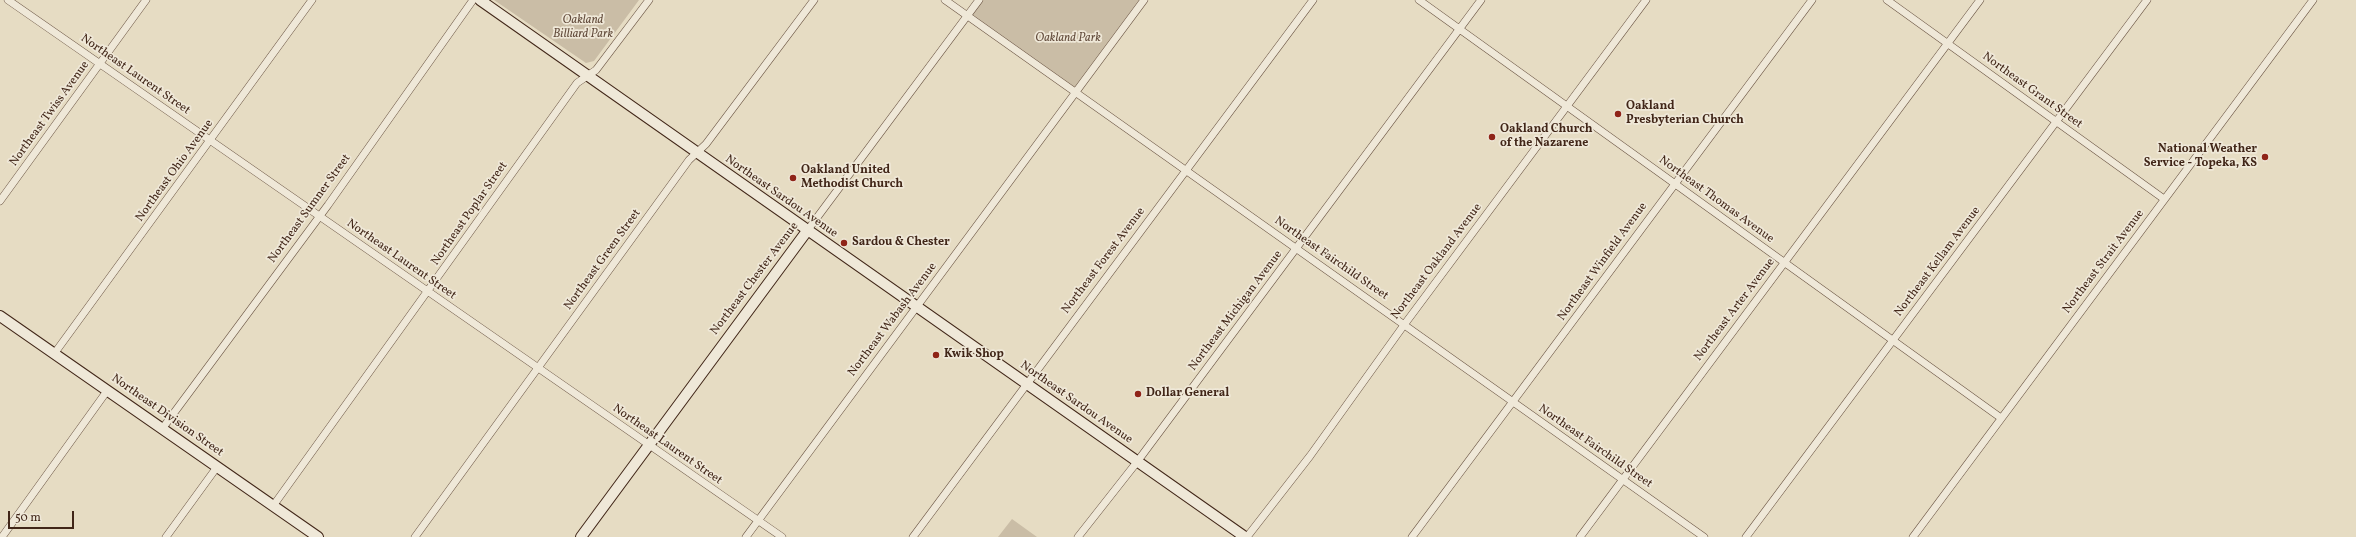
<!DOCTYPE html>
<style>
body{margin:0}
#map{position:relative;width:2356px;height:537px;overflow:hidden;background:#e6dcc3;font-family:Vollkorn,serif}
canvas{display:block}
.scale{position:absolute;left:8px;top:511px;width:66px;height:18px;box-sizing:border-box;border:2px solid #412618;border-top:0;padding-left:5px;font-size:12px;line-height:14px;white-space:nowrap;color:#412618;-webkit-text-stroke:3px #efe8d8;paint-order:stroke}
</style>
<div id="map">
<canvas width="2356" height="537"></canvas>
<div class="scale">50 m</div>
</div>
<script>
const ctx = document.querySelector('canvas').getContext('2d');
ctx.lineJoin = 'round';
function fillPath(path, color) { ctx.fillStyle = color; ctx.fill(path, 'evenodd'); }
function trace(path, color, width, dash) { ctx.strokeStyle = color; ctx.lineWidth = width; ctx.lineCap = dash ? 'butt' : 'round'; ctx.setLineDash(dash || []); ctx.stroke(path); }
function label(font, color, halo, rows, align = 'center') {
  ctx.font = font + ' Vollkorn,serif'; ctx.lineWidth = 3.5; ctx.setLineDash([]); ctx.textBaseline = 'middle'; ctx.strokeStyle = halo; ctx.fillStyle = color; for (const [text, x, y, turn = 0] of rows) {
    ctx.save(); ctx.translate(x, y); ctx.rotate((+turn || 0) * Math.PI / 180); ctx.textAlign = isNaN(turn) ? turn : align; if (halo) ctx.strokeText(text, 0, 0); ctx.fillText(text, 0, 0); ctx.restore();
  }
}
fillPath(new Path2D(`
 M494 0H639L594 61 586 63Z
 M979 0H1144L1075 93 968 16Z
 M1012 519 1037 537H998Z`), '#cabda6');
const street = new Path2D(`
 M8 0 782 537
 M945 0 1704 537
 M1419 0 2001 418
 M1887 0 2164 199
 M0 201 146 0
 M807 231 979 0
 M54 354 312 0
 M162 429 328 205 473 0
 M273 506 577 83 596 70 649 0
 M2 537 107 391
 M166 537 217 467
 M415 537 689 160 706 144 814 0
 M746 537 1144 0
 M913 537 1313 0
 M1078 537 1137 462 1481 0
 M1247 537 1310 456 1404 325 1646 0
 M1412 537 1812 0
 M1580 537 1980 0
 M1746 537 2147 0
 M1913 537 2313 0`);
const secondary = new Path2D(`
 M480 0 1245 537
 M0 316 318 537
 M581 537 807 231`);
trace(street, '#6a5443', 8);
trace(secondary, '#412618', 12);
trace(street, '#efe8d8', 7);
trace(secondary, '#efe8d8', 10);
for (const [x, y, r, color] of [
 [1618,114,4,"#8f2418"],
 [1492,137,4,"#8f2418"],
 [2265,157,4,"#8f2418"],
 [793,178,4,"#8f2418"],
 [844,243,4,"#8f2418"],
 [936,355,4,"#8f2418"],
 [1138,394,4,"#8f2418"]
]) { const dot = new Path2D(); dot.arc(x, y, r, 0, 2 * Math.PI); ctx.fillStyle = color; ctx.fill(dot); trace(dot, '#efe8d8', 1.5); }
label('italic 12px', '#634c3c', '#efe8d8', [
 ["Oakland",583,21],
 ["Billiard Park",583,35],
 ["Oakland Park",1068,39]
]);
label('12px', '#412618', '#efe8d8', [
 ["Northeast Laurent Street",135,75,35],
 ["Northeast Grant Street",2032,91,36],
 ["Northeast Twiss Avenue",50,114,-54],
 ["Northeast Ohio Avenue",175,171,-54],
 ["Northeast Sardou Avenue",781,197,35],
 ["Northeast Thomas Avenue",1716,200,36],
 ["Northeast Sumner Street",310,209,-54],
 ["Northeast Poplar Street",470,214,-55],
 ["Northeast Fairchild Street",1331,259,35],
 ["Northeast Laurent Street",401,260,35],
 ["Northeast Green Street",603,260,-54],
 ["Northeast Forest Avenue",1104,261,-53],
 ["Northeast Oakland Avenue",1437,262,-53],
 ["Northeast Winfield Avenue",1603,262,-54],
 ["Northeast Kellam Avenue",1938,262,-53],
 ["Northeast Strait Avenue",2104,262,-53],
 ["Northeast Chester Avenue",755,279,-53],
 ["Northeast Arter Avenue",1735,310,-53],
 ["Northeast Michigan Avenue",1236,311,-53],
 ["Northeast Wabash Avenue",893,320,-53],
 ["Northeast Sardou Avenue",1076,403,35],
 ["Northeast Division Street",167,416,35],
 ["Northeast Laurent Street",667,445,35],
 ["Northeast Fairchild Street",1595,447,35]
]);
label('bold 12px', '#412618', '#efe8d8', [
 ["Oakland",1626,107],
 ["Presbyterian Church",1626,121],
 ["Oakland Church",1500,130],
 ["of the Nazarene",1500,144],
 ["National Weather",2257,150,"right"],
 ["Service - Topeka, KS",2257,164,"right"],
 ["Oakland United",801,171],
 ["Methodist Church",801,185],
 ["Sardou & Chester",852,243],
 ["Kwik Shop",944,355],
 ["Dollar General",1146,394]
], 'left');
</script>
